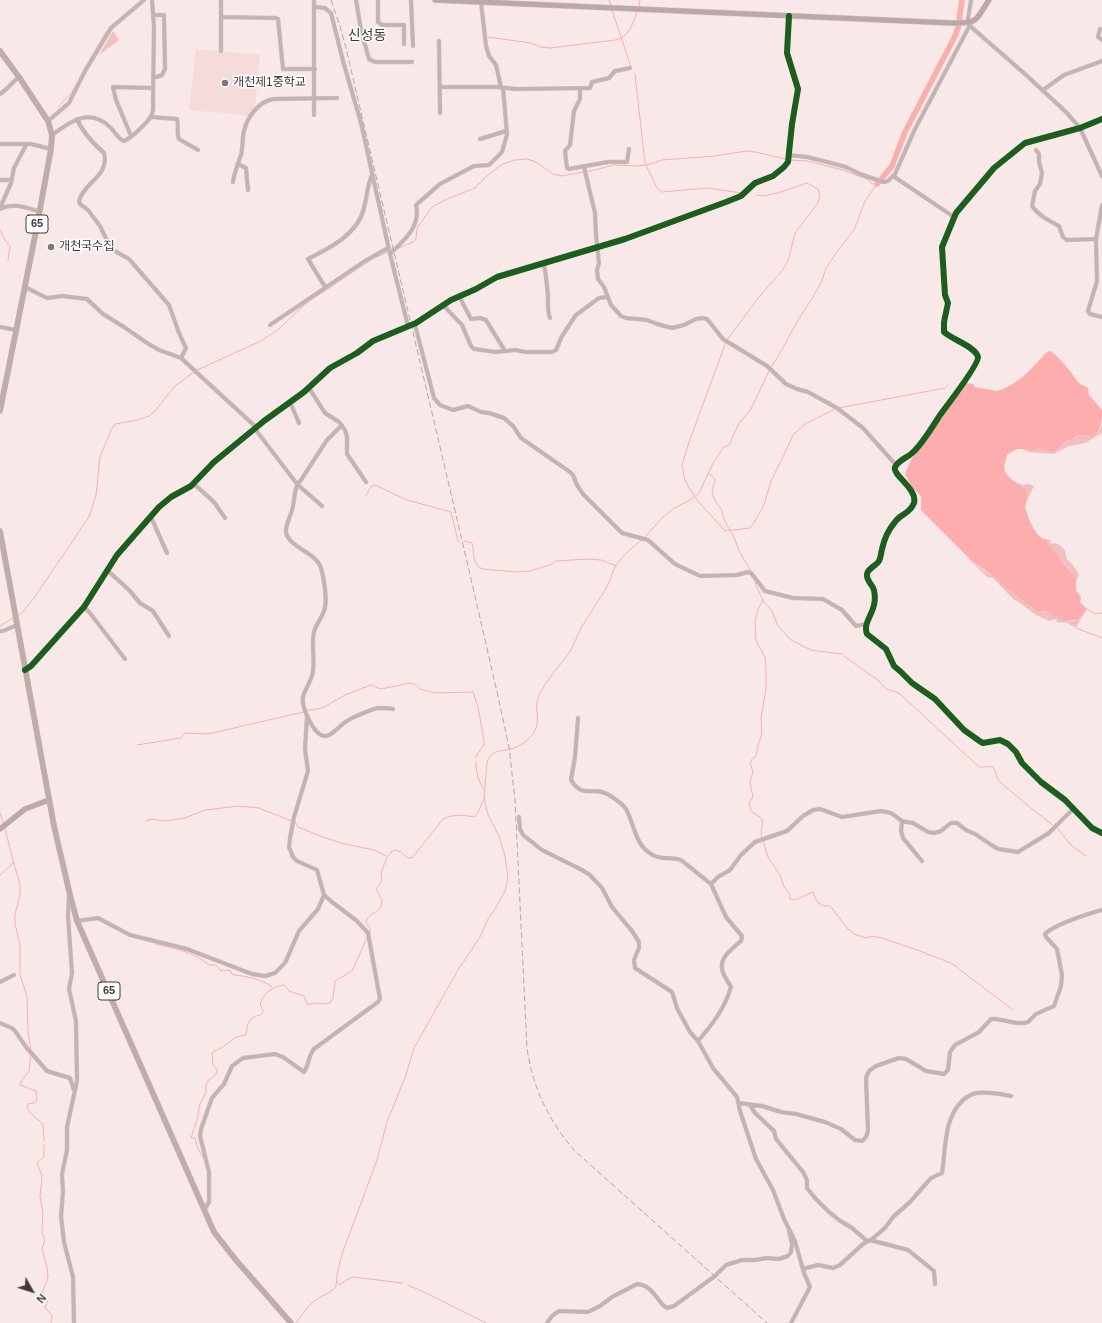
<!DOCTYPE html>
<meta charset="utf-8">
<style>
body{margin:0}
#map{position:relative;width:1102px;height:1323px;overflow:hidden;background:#f8e8e7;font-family:Arial,sans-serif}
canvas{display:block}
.north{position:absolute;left:12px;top:1271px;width:40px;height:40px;-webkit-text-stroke:3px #fff;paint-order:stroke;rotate:129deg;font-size:11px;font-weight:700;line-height:16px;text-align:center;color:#433838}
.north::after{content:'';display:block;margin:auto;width:14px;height:18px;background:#433838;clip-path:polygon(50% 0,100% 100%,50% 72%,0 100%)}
</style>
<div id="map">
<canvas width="1102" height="1323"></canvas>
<div class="north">N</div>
</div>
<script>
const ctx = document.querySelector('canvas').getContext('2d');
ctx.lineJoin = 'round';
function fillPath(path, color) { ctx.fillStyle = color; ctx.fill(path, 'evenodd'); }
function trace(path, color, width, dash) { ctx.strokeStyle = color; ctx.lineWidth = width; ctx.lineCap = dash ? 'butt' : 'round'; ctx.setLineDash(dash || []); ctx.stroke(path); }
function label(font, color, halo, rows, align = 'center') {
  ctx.font = font + ' Arial,"Noto Sans KR",sans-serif'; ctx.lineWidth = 3; ctx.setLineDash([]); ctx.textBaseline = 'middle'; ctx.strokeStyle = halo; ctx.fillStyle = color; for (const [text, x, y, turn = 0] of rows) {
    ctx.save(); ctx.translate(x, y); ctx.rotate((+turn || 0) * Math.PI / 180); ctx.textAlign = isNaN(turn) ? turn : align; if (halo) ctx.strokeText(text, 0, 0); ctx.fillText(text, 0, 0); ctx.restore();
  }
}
fillPath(new Path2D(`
 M196 49 260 55 254 116 189 110Z`), '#f5dbda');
fillPath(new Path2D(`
 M113 31 119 40 99 55Z
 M1102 425V433L1085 443 1069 446 1053 454 1029 452 1024 450 1031 451 1037 449 1048 451 1059 446 1067 439H1073L1080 435 1086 436 1096 433 1100 430Z
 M1013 481 1023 485 1029 484 1034 486 1025 505 1028 496 1024 486 1017 484Z
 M1041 538 1050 540 1051 544 1056 543 1062 547 1065 551 1067 559 1073 565 1079 575 1075 585C1078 574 1049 546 1041 538Z
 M961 551C969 558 977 566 986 572 989 574 993 575 996 578 1010 591 1025 604 1042 612L1046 611C1060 617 1064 626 1081 618L1076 628 1065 622 1058 623 1055 619 1049 621 1036 615 1017 601 1014 600 992 577 990 578 986 576Z`), '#f2bfbf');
fillPath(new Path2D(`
 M1050 351C1057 354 1073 374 1077 381 1079 384 1085 386 1088 388L1089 395 1102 410C1102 422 1102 436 1087 436 1085 436 1082 435 1080 435 1077 435 1075 438 1072 439 1063 441 1061 444 1055 452L1037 449 1031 451 1021 449H1017L1011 452 1007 455 1004 467 1005 472 1010 478 1017 484 1025 487 1028 494 1025 507 1030 522 1037 534 1047 542 1048 545 1052 548 1076 579V590L1081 597 1080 602 1087 609 1081 618 1076 620 1064 621 1046 611C1044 611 1042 612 1040 612 1036 611 1012 593 1009 589L1008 590 996 578 972 561 921 510V496L912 487 905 474 911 460 967 383 973 384 975 387 997 391C1018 385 1032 368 1046 353Z`), '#fcadae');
trace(new Path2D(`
 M609 0 611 5
 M639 6 640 0
 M612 10 631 67
 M487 37 531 43 540 47 550 48 615 40C629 38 633 23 637 12
 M96 49C103 37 108 27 119 19
 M635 74 645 163 657 188 662 192 708 188 741 193
 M75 86 78 82
 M58 107 72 92 74 88
 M586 172 614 165 635 166 647 165 662 160 715 156 746 151 755 152 786 159
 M0 230 5 240 10 246 8 260
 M399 248 413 242 416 239 417 228 432 207 447 199 475 188 488 175 501 165 514 160 527 159 536 162 553 174 562 176 583 172
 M727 340 759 297 782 271 788 261 795 233 818 203 820 195 818 189 807 183 778 193 763 196 756 195
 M726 342 688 445 682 465 685 480 689 488 697 500 725 531 750 528 752 526 764 505 771 481 784 455 793 435 805 424 835 409
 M197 370 261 341 280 328 305 304 320 294 372 259 388 252
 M838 408 945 388 948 385
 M709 474 714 478 715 480 712 491 714 499 721 509 725 522 734 537 739 551 751 571
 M366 496 370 488 373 485H375L407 500 451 512 458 541H459
 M645 537 663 517 673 509 690 500 699 493 714 461 724 447 729 445 738 425 751 409 770 369 779 355 798 320 813 297 822 281 826 268 839 249 854 230 865 201 877 184H872L869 180 843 170 807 161 790 160
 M464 541 472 543C475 553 471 565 483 569L517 572 530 571 550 565 556 561 589 559 601 560 616 566
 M755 582 758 590 764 602 772 611 778 626 791 640 811 650 842 654
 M1087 609 1096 614 1102 613
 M18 616 23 612 34 598 89 517 96 495 100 457 111 430 115 424 137 420 149 416 155 411 175 386 194 372
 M0 626 13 618
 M1076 628 1102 638
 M844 656 879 681 886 689 899 693 978 766C984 769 987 765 992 767 997 770 995 777 1000 782L1032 809 1054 826
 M307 710H313L324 707 345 695 371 685 381 689 410 683 414 684 420 689 435 693 473 692 478 707 484 740V745L475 758
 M137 745 181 738 185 733 208 734 303 712
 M476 762C476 771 478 782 484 789
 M0 813 3 822
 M146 821 152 819 164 821 173 820 185 818 205 810 239 806 259 808 292 821
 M295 822 298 827 323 837 341 843 374 850 386 856
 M1057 828 1071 845 1086 856
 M5 829 14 864 20 884V894L15 915V924L20 945V975L27 996 28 1031 31 1051
 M762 838C759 828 764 827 762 819L751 811 749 803 753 797 750 782 753 772 750 763 752 759 756 756 758 745 762 734 761 719 766 688V669L765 657 756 641 755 622 758 609 763 600
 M763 841 768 857 780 875 784 887 790 894V899L795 900 813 892 817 902 824 906H830L848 929 854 934 866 938 872 936 882 938 920 951 951 963 957 967
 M0 875 13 863
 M370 934V928L366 923C367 914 376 914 381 907L382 900 376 889 382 881 381 873 387 857 392 851 395 850 401 852 407 858H412L443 819C452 814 465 815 474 817L477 814 484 799
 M155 944C173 948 195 952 209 965H216L221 971 230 970 233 975C247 976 261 979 272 987
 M959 969 1013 1010
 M31 1054 29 1071 22 1080 20 1085 36 1091 37 1100 34 1103 28 1104 27 1108 30 1113 43 1124 44 1141
 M44 1145V1157L37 1163 42 1176 40 1197 43 1213 42 1232 45 1240 42 1249 47 1267 48 1278 42 1293 48 1300 45 1308 52 1315 51 1323
 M204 1159 198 1149 195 1138H191L197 1120 200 1104 206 1092V1085L207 1082 217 1073V1070L213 1065 212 1054 213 1052 223 1047 236 1037 246 1035C247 1030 247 1023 251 1019 255 1014 269 1017 260 1005 263 993 272 987 284 985L289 991 304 996 308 1005 314 1003 326 1004 331 1002 333 998 335 981 352 971 367 938
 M337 1282 340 1285 345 1281 353 1277 402 1283
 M408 1285 426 1293 486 1323
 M296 1323 307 1308 314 1301 331 1291 336 1287 337 1275 342 1254 377 1160 387 1122 406 1075 414 1048 458 970 480 937 488 919 495 909 505 891 508 878 505 856 499 836 488 815 484 798 487 762C493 748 503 752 514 748 523 745 531 738 535 730 541 720 533 708 539 695 547 679 559 667 569 653 574 645 577 636 581 628 589 615 597 603 605 590 610 583 611 575 615 567 622 556 633 547 643 539`), '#fcadae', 1);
trace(new Path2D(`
 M877 184 892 166 905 132 954 38 958 28 962 0`), '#fcadae', 5.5);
const minor = new Path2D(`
 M314 0V115
 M356 0 361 30 369 59 375 62H412
 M378 0V22L382 25H404V44
 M411 0 413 46
 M481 2 486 46 489 56 496 65 501 87
 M314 7 325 8 331 13 343 61 361 123 390 254 408 326
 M153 15H164L165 69 162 75 153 78
 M221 17 276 18 278 19 283 69H315
 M969 22 968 19 971 0
 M970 26 1025 74 1066 112 1080 128 1102 176
 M1100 29 1098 37 1102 40
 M439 41 440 113
 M221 51V0
 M440 87H497L516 89 590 88 592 82 609 78 615 71 630 68
 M580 88V99L574 111 570 145 565 151 567 168 569 169 608 162H627L629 149
 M1043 90 1064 75 1102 61
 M0 94C8 89 12 82 19 77
 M151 117 177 119C179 125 176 133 179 139L198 150
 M77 119C83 133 93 143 104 153 110 176 84 182 79 201L80 204 88 210 100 226 111 249 129 259 169 305 179 333 186 348 181 358
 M1102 119 1080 128 1025 143 994 168 956 213 942 247 945 295 948 303 944 322V332C953 340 976 347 978 357 979 364 946 407 940 415 933 426 921 446 911 454 906 458 898 461 895 467 892 475 918 489 914 503 910 514 900 514 895 522 889 529 884 540 882 549 881 553 881 557 879 561 876 566 868 568 867 574 866 581 873 585 874 590 875 595 875 601 874 605 872 615 863 624 867 634L886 649 894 666 901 672 912 683 935 699 964 730 981 742 983 743 1000 740 1008 744 1016 752 1022 763 1041 782 1065 800 1092 828 1102 833
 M48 121 69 103 85 71 111 28 144 0
 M52 135C71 121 90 107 111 128 115 132 118 139 124 141 131 138 149 122 152 114 154 110 153 106 153 101L154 27 152 0
 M131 136 116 100 113 87 153 88
 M480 139 506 131
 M0 144H31L51 149
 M1036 150 1039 154V162L1042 173 1040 184 1035 191 1032 206C1039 216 1048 220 1059 226L1063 237 1067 240 1096 239
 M788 155 807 157 831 163 846 167 860 174 883 182 888 181 895 174 915 129 971 23
 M238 164 246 168 248 190
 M584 167 595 213 596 235 599 263 597 270 598 279 604 287 611 305 621 316 626 318 647 320 657 324 672 328 684 325 696 319 702 318 707 319 723 339 767 366 786 384 797 389 808 392 837 408 863 428 896 465
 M893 176 954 217
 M0 180H12
 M233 182C234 173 238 164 241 155 243 147 242 139 244 131 247 117 259 101 274 99L337 98
 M1102 205 1096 239 1097 281 1088 311 1090 314 1102 317
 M0 208 11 183 14 168 26 145
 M0 209C13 202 26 208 39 211
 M390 254C404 240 421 227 416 205L440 184 474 166 489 165 502 152 507 134 503 88
 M544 264C546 275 547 285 548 296 548 304 547 310 550 318
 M25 287 47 298 62 296 87 299 103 314 124 327 147 343 159 350 181 358 257 428
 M325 287 308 259C330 248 358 234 364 208 367 197 367 186 372 175
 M459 296 471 319 480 318 486 320 505 351
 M443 305 462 325 471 346 474 349 496 352 515 350 526 352H552L556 350 562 336 576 315 599 298 607 297
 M416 323 415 325 434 398 440 405 453 410 468 406 481 412 489 413 504 418 513 426 521 438 570 472 573 475 577 485 583 494 622 533 648 540 675 564 700 576 737 575 748 572 751 573 765 591 793 598 823 599 842 610 856 626 866 624
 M270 325 365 261 388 248
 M0 327 16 330
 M309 388 325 413 339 422 345 430 347 437V454L366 482
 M290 402 299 423
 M341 426 327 440 301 480C294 486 295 497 293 506 292 513 285 526 286 532 288 547 317 553 321 568 324 578 327 598 325 607 324 616 316 623 314 632 311 645 315 658 313 671 312 681 305 688 303 697 301 707 314 736 325 736 331 737 341 724 347 721 353 717 372 709 378 708 383 708 388 708 393 709
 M255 429 297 484 322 506
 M194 484 214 502 225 518
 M151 517 167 553
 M107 570 129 590 140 603 153 611 169 636
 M84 607 90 613 125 659
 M0 631H3L17 625
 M578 718 575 757 571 780C583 800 595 785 609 795 615 799 622 803 626 809 634 823 635 845 651 854 661 861 671 856 681 860L711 884 726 917 742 936 741 941C731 950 716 959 724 975 726 979 729 983 731 987 725 1008 712 1025 698 1041
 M519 817 520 829 523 835 542 850 582 870 590 875 602 888 612 907 632 931 639 942V948L634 960 635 968 672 992 677 1008 690 1032 698 1041 713 1068 737 1097 740 1111 756 1159 773 1190 784 1219 795 1241 804 1273 810 1287 791 1323
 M902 821 913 823 928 832 934 833 941 831 951 823H957L966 830 975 834 993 846 998 849 1018 852 1049 833 1074 808
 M711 884 718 877 730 870 741 855 755 842 787 831 803 816 813 810 820 809 842 817 881 811 891 813 902 821 901 831 903 838 922 861
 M69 896 68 916 72 973 69 989 76 1021 77 1081 67 1127V1150L62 1174 63 1192 61 1216 64 1242 73 1277 74 1323
 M77 921 98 918 130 935 187 949 252 974 265 976 275 973 285 963 299 931 318 909 324 895
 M0 982 14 975
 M0 1023 12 1028 15 1031 26 1047 47 1071 70 1078 74 1090
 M739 1103 762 1106 781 1112 796 1114 825 1122 841 1129 855 1140 862 1141 866 1137 868 1131 866 1078 869 1071 876 1066 899 1058 906 1059 926 1071 944 1074 948 1070 950 1052 955 1045 979 1032 991 1019H996L1017 1023H1024L1028 1022 1036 1014 1054 1006 1061 986 1062 975 1057 949 1046 937 1045 934C1056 924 1088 914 1102 910
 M749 1104 755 1113 774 1131 776 1139 803 1172 807 1180V1188L815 1198 829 1212 839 1220 852 1228 867 1241
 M204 1210 209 1202V1172L200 1136 201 1129 212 1098 224 1084 232 1066 243 1058 275 1054 283 1057 304 1072C309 1065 308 1056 314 1049L378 1002 380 999 368 933 357 921 332 902 324 895 317 870 297 861 293 857 289 847 290 838 294 817 308 771 305 749 307 716
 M870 1240 908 1250 934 1271 935 1284
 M803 1269 818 1265 833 1268 840 1265 863 1244 872 1239 885 1228 893 1217 910 1202 931 1178 942 1173C946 1149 943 1119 963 1100 967 1097 972 1093 977 1093 987 1091 1000 1094 1011 1096
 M547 1323 552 1316 559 1311 588 1312 600 1306 612 1297 637 1284C651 1285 656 1298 664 1306L667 1308 674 1306 715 1276 726 1265 742 1260H755L767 1258 779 1259 788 1256 791 1252 792 1244 789 1231`);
const tertiary = new Path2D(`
 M25 670 31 666 84 607 117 555 159 507 171 497 191 486 214 462 264 421 304 392 330 368 357 353 373 341 416 323 451 300 476 289 497 277 625 239 726 202 741 196 755 183 773 176 784 167 788 162 792 124 798 89 787 53 789 16`);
const secondary = new Path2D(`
 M435 0 952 23C979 23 975 21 989 0
 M0 829 25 809 49 800`);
const primary = new Path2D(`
 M0 51 19 77 48 121 52 135 51 149 36 231 0 411
 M0 531 54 826 70 895 77 921 214 1232 235 1259 291 1323`);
trace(minor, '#d2c6c6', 4.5);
trace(tertiary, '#d2c6c6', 5.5);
trace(secondary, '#d2c6c6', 6);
trace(primary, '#d2c6c6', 6);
trace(minor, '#c4b3b3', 3.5);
trace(tertiary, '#c4b3b3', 4.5);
trace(secondary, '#bca8a8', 5);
trace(primary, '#bfacab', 5.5);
trace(new Path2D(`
 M331 0 339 23 346 48C396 263 448 477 497 692L509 747 515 800 527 1048C532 1086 549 1122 575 1151L767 1323`), '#b4a7a6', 1, [6, 3]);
trace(new Path2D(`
 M1102 119 1080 128 1025 143 994 168 956 213 942 247 945 295 948 303 944 322V332C953 340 976 347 978 357 979 364 946 407 940 415 933 426 921 446 911 454 906 458 898 461 895 467 892 475 918 489 914 503 910 514 900 514 895 522 889 529 884 540 882 549 881 553 881 557 879 561 876 566 868 568 867 574 866 581 873 585 874 590 875 595 875 601 874 605 872 615 863 624 867 634L886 649 894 666 901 672 912 683 935 699 964 730 981 742 983 743 1000 740 1008 744 1016 752 1022 763 1041 782 1065 800 1092 828 1102 833
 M25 670 31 666 84 607 117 555 159 507 171 497 191 486 214 462 264 421 304 392 330 368 357 353 373 341 416 323 451 300 476 289 497 277 625 239 726 202 741 196 755 183 773 176 784 167 788 162 792 124 798 89 787 53 789 16`), '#1b5e20', 6);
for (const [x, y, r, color] of [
 [225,83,4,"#827675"],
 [51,247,4,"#827675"]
]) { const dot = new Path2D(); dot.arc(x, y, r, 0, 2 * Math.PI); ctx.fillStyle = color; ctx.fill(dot); trace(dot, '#fff', 1.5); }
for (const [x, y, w] of [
 [37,224,22],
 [109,991,22]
]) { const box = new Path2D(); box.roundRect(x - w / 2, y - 9, w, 18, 3); ctx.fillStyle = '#fff'; ctx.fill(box); trace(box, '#433838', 1); }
label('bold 11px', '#433838', null, [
 ["65",37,224],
 ["65",109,991]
]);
label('12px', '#433838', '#fff', [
 ["개천제1중학교",233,83],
 ["개천국수집",59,247]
], 'left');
label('14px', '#433838', '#fff', [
 ["신성동",367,36]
]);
</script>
